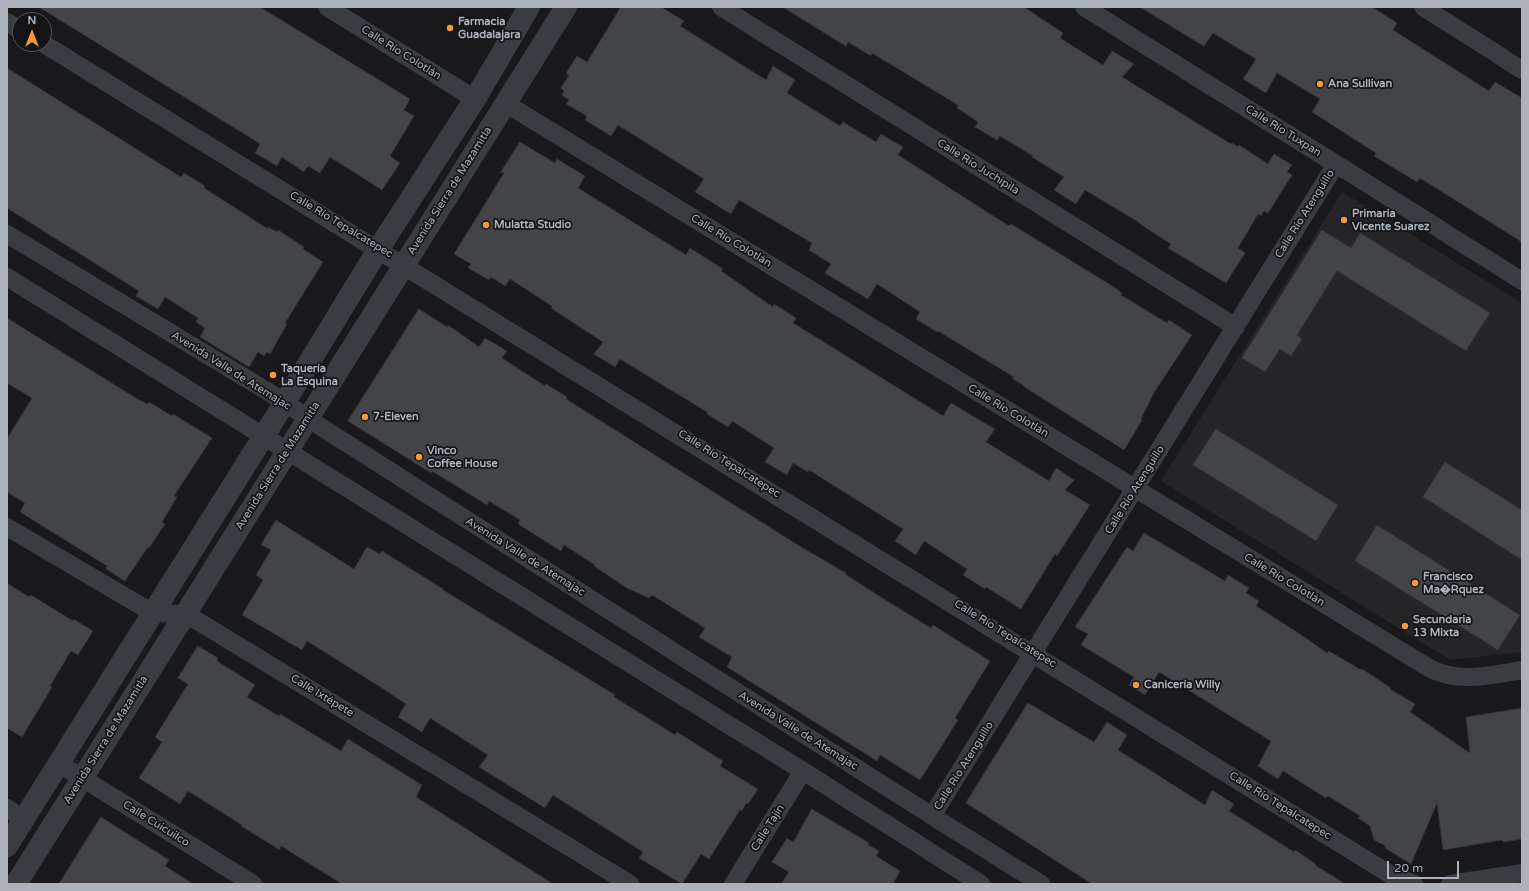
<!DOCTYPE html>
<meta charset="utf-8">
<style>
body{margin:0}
#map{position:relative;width:1529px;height:891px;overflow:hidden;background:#19191b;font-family:"Varela Round",sans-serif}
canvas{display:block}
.frame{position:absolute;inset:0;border:8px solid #abb2bb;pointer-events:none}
.north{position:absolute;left:12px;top:12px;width:40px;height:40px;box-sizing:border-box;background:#141416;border:1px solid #505358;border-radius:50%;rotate:0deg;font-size:11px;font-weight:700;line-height:16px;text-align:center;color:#abb2bb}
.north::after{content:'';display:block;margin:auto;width:14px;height:18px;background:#f59836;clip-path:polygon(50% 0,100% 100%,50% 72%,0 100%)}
.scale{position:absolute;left:1387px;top:861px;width:72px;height:18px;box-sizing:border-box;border:2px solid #abb2bb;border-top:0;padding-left:5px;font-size:12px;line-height:14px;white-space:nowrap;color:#abb2bb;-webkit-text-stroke:3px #141416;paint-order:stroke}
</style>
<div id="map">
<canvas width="1529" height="891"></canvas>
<div class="frame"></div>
<div class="north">N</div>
<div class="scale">20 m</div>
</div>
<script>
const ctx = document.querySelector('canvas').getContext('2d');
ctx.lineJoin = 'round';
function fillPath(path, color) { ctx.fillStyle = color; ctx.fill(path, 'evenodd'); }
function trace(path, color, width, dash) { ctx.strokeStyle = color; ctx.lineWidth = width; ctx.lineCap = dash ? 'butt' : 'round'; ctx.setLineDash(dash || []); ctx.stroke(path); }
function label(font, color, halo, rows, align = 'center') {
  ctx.font = font + ' "Varela Round",sans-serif'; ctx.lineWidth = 3.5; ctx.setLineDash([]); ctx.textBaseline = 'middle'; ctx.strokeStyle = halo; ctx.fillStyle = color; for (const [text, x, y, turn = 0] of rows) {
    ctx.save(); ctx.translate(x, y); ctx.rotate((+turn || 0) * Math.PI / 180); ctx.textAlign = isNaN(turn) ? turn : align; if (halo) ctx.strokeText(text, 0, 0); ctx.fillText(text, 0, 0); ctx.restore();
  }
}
fillPath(new Path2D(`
 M1342 192 1522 303V652L1450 660 1161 481Z`), '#252528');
const building = new Path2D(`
 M39 7H260L410 99 404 110 414 116 390 156 400 163 382 190 330 157 320 173 308 166 304 172 282 157 277 166 255 153 260 144Z
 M621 7H661L684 21 680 26 766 80 773 66 795 80 787 93 840 126 843 122 876 142 881 134 903 147 898 155 1009 226 1011 224 1114 287 1122 293 1121 295 1167 323 1169 320 1192 335 1155 391 1141 419 1142 420 1124 450 1023 386V385L1013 379 1014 377 938 331 937 332 916 319 920 312 877 284 868 299 825 273 831 264 809 250 812 243 739 200 731 214 695 192 704 179 618 125 611 136 585 120 587 116 566 104 569 100 562 95 564 91 561 88 569 75 566 73 577 56 587 62Z
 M783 7H1024L1063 33 1060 38 1103 65 1112 51 1134 64 1122 77 1231 144 1232 143 1238 147 1239 145 1268 164 1274 154 1292 165 1287 172 1292 175 1268 213 1264 211 1261 216 1258 214 1238 248 1245 253 1226 283 1168 248 1171 244 1140 224V223L1085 190 1076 204 1054 190 1064 177 1032 157 1033 156 1000 136 997 140 975 127 978 122 957 108 958 105 905 73 872 53 871 56 848 42 846 46Z
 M1140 7H1372L1397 23 1393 30 1489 91 1495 82 1522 98V242L1420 178 1417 182 1374 156 1376 153 1312 112 1320 99 1277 73 1266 93 1243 79 1256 59 1213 33 1204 46Z
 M7 68 181 177 184 173 205 186 204 188 268 229V227L277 232 278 230 304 247 303 249 323 262 285 323 287 324 270 354 267 352 264 356 258 352 249 367 200 337 205 328 196 322 198 318 165 297 158 309 136 296 139 291 7 208Z
 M520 142 555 163 557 159 585 176 578 188 686 255 690 248 723 269 721 271 773 307 774 304 796 318 793 323 943 416 951 403 981 421 995 429 986 442 1049 481 1056 468 1074 480 1065 490 1090 505 1057 556 1055 554 1021 609 986 587 985 589 963 575 967 569 924 541 916 555 895 541 903 529 809 470 808 472 793 463 787 475 765 462 774 448 732 421 728 427 707 414V412L620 359 615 367 594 354 603 342 551 308 552 306 510 279 505 286 491 277 489 280 468 268 471 264 454 254 504 173 501 172Z
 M1322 230 1351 248 1360 233 1490 313 1466 351 1337 271 1297 335 1302 339 1291 356 1280 349 1265 372 1242 358Z
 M419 309 447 327 448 325 479 347 485 338 507 351 502 358 545 386 546 384 567 397 566 399 801 547 846 573 845 574 887 601 931 628 933 625 990 661 955 718 958 720 920 780 880 755 877 761 727 667 732 657 699 637 705 628 652 595 649 598 627 588 594 566 595 565 564 545 561 551 518 524 520 520 489 501 487 505 432 471 431 473 348 421Z
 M7 318 139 400 148 404 149 402 172 416 173 414 212 438 174 496 177 497 162 522 165 524 149 548 148 547 125 581 106 569 107 566 20 512 25 503 7 492V439L32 398 7 383Z
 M1216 429 1338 505 1316 541 1193 465Z
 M1445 462 1522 510V560L1423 497Z
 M276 520 354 569 367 547 380 554 382 551 443 589V590L615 695 614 697 675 735 677 732 723 761 720 766 758 789 748 804 746 803 742 811 740 810 709 859 701 854 682 884 639 858 643 852 553 795 545 808 479 767 488 755 430 718 422 732 398 717 406 704 382 688 307 641 302 650 242 615 263 580 256 575 271 550 261 545Z
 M1377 525 1520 615 1498 650 1355 561Z
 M1144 533 1225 581 1228 575 1249 588 1246 593 1259 601 1256 606 1300 634 1327 653 1329 651 1361 670 1362 669 1391 688 1390 689 1415 704 1410 712 1470 753 1466 717 1522 708V839L1503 842 1502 840 1443 850 1437 803 1411 864 1385 848 1386 846 1374 840 1370 826 1358 818 1360 816 1328 796 1326 798 1283 771 1278 779 1258 766 1271 741 1159 672 1145 695 1129 685 1134 677 1081 645 1088 634 1075 627 1127 547 1133 551Z
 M7 583 29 597 31 595 73 621V619L93 631 78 655 71 651 50 686 52 687 22 737 7 728Z
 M198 646 218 658 217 661 255 685 247 697 279 716 280 714 341 751 348 739 422 785 416 797 553 884H342L281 846 280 850 241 826 242 825 188 791 180 804 139 778 162 742 155 737 188 684 178 678Z
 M1028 703 1094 742 1107 722 1127 735 1118 750 1205 805 1212 790 1234 804 1229 811 1294 852 1295 850 1316 864 1315 865 1345 884H1092L966 803Z
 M812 809 869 843 868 845 879 851 876 856 900 871 893 884H781L789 872 772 862 787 838 793 842Z
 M101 817 169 860 165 866 193 884H59Z`);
fillPath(building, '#434448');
trace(building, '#333337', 1);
trace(new Path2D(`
 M327 7 475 99
 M721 7 1236 327
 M1084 7 1336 164 1522 281
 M1423 7 1522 70
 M7 22 20 30
 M44 44C494 318 943 595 1391 875L1414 884
 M505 103 1429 668C1459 684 1490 675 1522 670
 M7 234 285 402 307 418 932 816 1041 884
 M7 277 803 771 981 884
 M7 527 153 613 186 614 630 884
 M58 763 253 884
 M7 808 24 819
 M932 816 1336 164
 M733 884 803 771
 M1450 884 1522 873`), '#393c40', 18);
trace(new Path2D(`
 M7 846 285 402 379 248 475 99 529 7
 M16 884 566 7`), '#393c40', 22);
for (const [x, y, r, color] of [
 [450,28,4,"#f59836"],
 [1320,84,4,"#f59836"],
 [1344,220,4,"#f59836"],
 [486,225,4,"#f59836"],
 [273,375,4,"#f59836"],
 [365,417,4,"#f59836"],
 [419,457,4,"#f59836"],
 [1415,583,4,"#f59836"],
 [1405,626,4,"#f59836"],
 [1136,685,4,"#f59836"]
]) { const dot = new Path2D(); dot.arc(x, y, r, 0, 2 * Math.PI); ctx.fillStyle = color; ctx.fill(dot); trace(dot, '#141416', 1.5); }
label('bold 11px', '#abb2bb', '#141416', [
 ["Farmacia",458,22],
 ["Guadalajara",458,35],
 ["Ana Sullivan",1328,84],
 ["Primaria",1352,214],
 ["Vicente Suarez",1352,227],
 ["Mulatta Studio",494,225],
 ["Taquería",281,369],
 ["La Esquina",281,382],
 ["7-Eleven",373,417],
 ["Vinco",427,451],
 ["Coffee House",427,464],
 ["Francisco",1423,577],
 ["Ma�Rquez",1423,590],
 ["Secundaria",1413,620],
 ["13 Mixta",1413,633],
 ["Canicería Willy",1144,685]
], 'left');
label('11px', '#abb2bb', '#141416', [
 ["Calle Río Colotlán",401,53,32],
 ["Calle Río Tuxpan",1283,131,32],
 ["Calle Río Juchipila",978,167,32],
 ["Avenida Sierra de Mazamitla",450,191,-58],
 ["Calle Río Atenguillo",1305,214,-58],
 ["Calle Río Tepalcatepec",341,225,31],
 ["Calle Río Colotlán",731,241,31],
 ["Avenida Valle de Atemajac",231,371,32],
 ["Calle Río Colotlán",1008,411,31],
 ["Calle Río Tepalcatepec",729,464,32],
 ["Avenida Sierra de Mazamitla",278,466,-58],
 ["Calle Río Atenguillo",1135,490,-58],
 ["Avenida Valle de Atemajac",525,557,32],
 ["Calle Río Colotlán",1284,580,31],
 ["Calle Río Tepalcatepec",1005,634,32],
 ["Calle Ixtépete",322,696,31],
 ["Avenida Valle de Atemajac",798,731,32],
 ["Avenida Sierra de Mazamitla",106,740,-58],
 ["Calle Río Atenguillo",964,766,-58],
 ["Calle Río Tepalcatepec",1280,806,32],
 ["Calle Cuicuilco",156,824,32],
 ["Calle Tajín",768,828,-58]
]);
</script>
